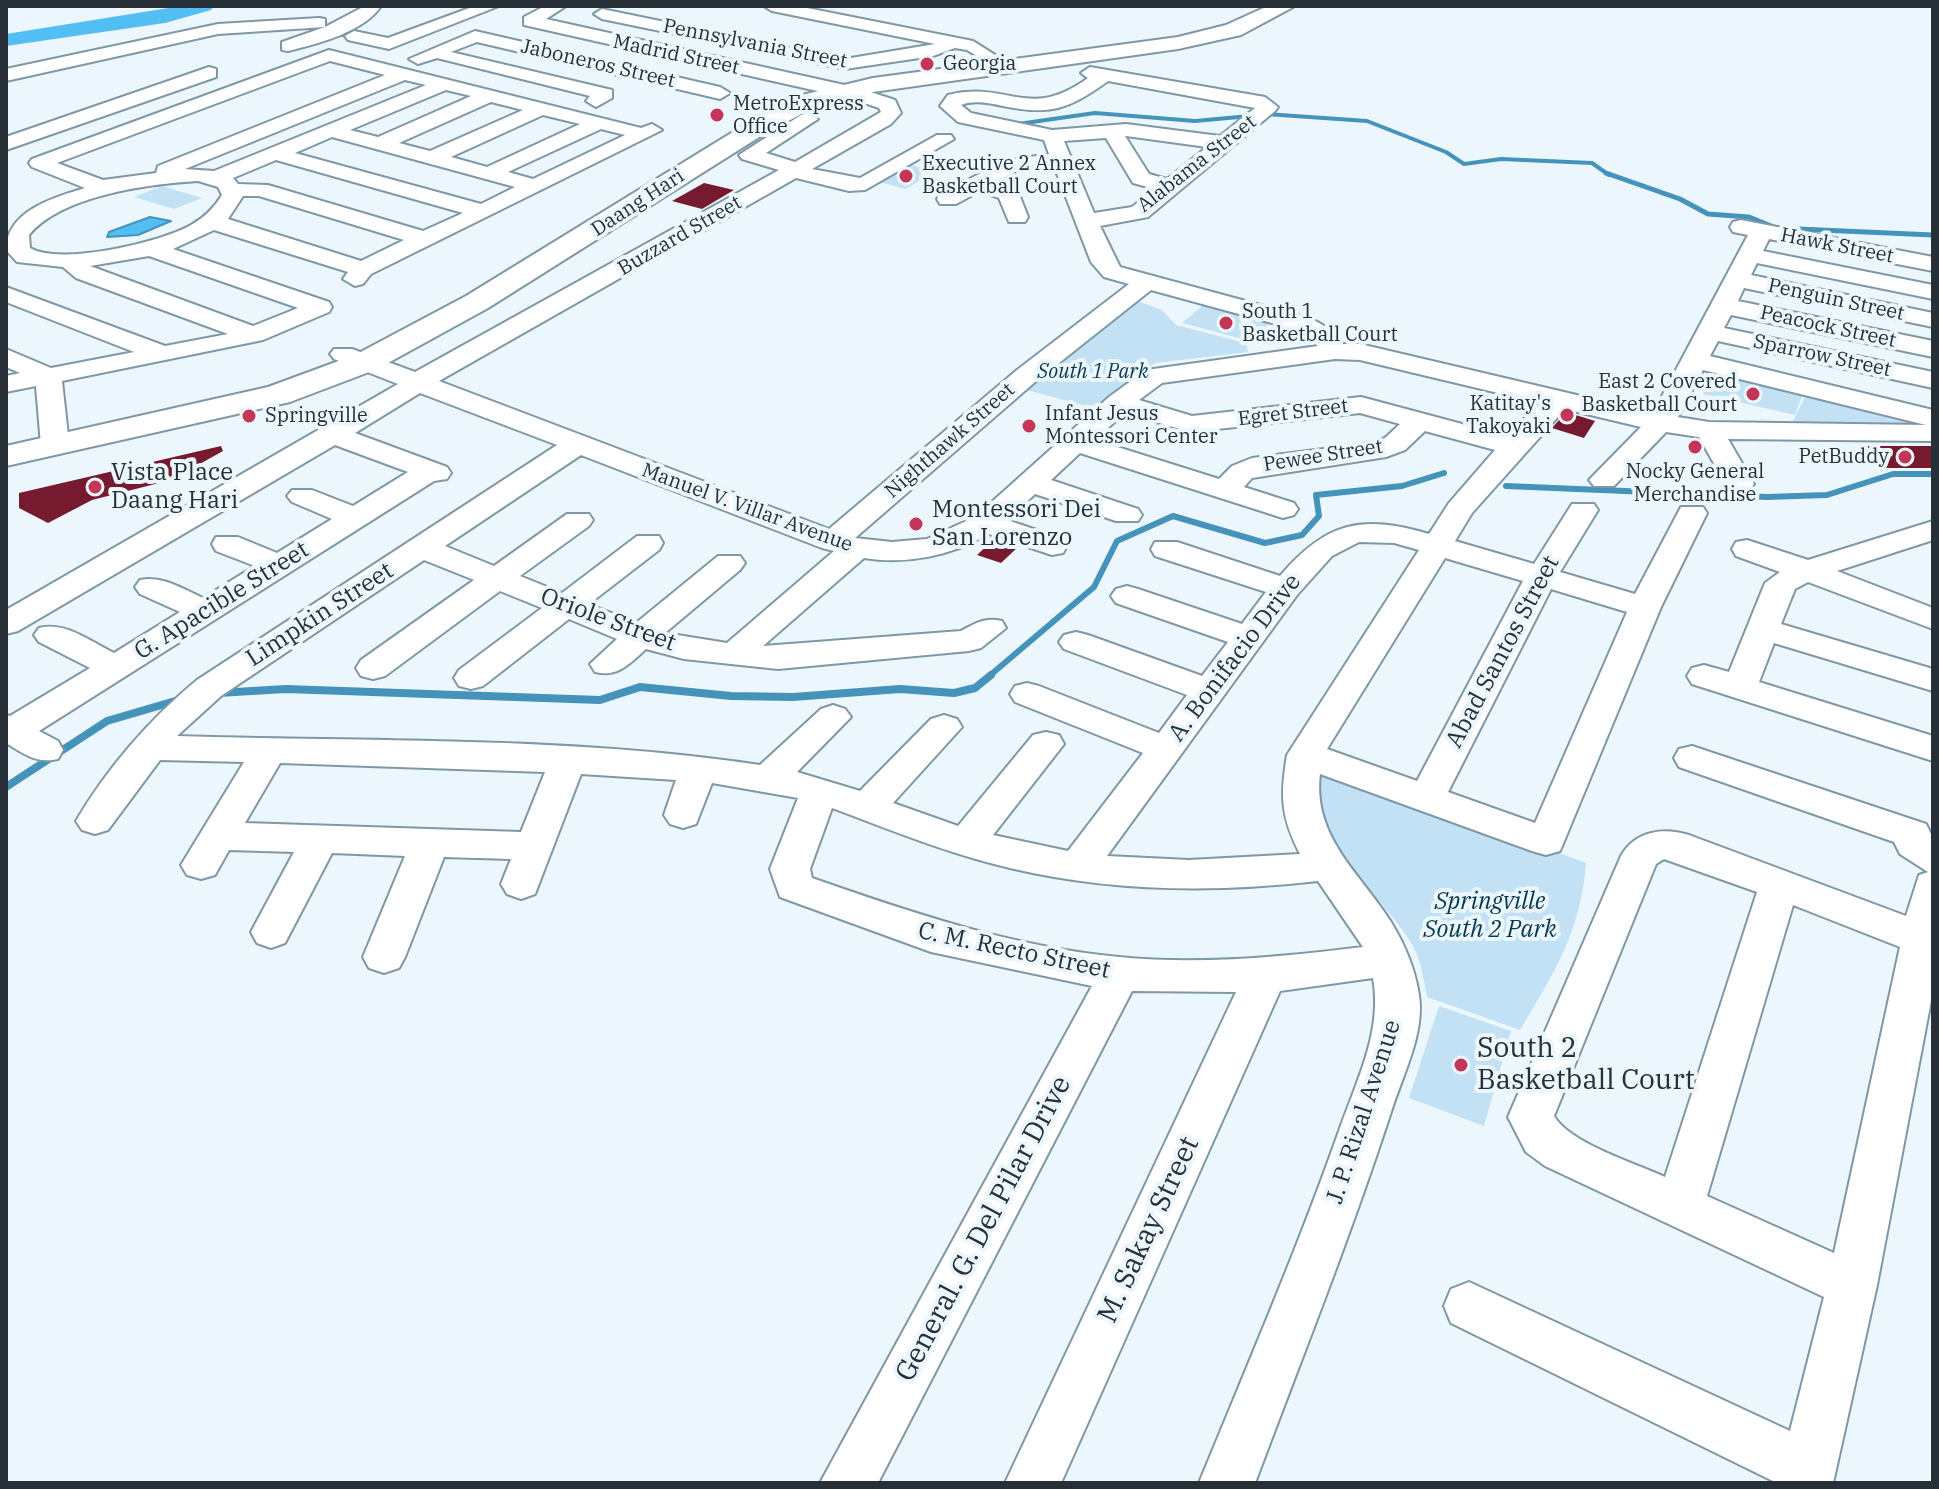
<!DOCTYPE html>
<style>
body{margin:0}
#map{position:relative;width:1939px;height:1489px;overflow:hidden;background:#ecf7fd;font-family:"IBM Plex Serif",serif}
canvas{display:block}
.frame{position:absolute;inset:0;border:8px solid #263036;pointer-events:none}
</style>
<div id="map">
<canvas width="1939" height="1489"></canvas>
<div class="frame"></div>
</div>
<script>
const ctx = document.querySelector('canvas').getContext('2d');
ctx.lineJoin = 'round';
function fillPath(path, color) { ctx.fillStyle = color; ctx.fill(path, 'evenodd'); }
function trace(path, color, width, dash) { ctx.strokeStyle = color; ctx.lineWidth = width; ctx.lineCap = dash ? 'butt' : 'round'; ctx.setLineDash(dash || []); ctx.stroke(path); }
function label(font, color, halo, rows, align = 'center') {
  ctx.font = font + ' "IBM Plex Serif",serif'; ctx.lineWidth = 8; ctx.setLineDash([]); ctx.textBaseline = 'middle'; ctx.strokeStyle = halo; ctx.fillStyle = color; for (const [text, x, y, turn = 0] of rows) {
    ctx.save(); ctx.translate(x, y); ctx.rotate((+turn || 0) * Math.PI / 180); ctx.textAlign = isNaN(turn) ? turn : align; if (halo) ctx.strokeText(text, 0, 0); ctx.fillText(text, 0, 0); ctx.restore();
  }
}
fillPath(new Path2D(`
 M906 164 935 171 906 189 876 181Z
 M162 186 202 198 174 209 134 197Z
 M1132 299 1162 310 1176 325 1246 343 1248 352 1156 363 1133 376 1101 410 1019 388Z
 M1203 305 1271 322 1250 341 1182 323Z
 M1713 372 1803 393 1795 415 1703 394Z
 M1808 391 1933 426 1790 427Z
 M1323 766 1586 863C1581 931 1554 973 1520 1030L1427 997C1424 982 1422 964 1415 950 1389 898 1293 830 1323 766Z
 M1439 1006 1511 1031 1484 1126 1409 1098Z`), '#c2e1f4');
const water = new Path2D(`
 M150 217 171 221 138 235 107 237 109 232Z`);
fillPath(water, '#52bef4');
trace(water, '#4593bb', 2);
trace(new Path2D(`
 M1266 114 1367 121 1446 152 1464 164 1501 159 1592 163 1609 175
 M1018 124 1095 113 1195 121 1250 116`), '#4593bb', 4);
trace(new Path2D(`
 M1606 173 1680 199 1708 214 1749 217 1776 228 1933 235`), '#4593bb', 5);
trace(new Path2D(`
 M1506 486 1767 497 1827 495 1893 474H1933
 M988 677 1094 587 1117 541 1173 516 1265 543 1302 535 1319 516 1316 495 1402 486 1444 473`), '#4593bb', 6);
trace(new Path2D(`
 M218 693 286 689 600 700 640 687 731 696 793 697 900 689 954 693 975 688 991 675
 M6 787 107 721 182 699`), '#4593bb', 8);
fillPath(new Path2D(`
 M181 6H214L211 10 165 23 6 46V34Z`), '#52bef4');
fillPath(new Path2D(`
 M704 183 734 190 702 209 672 201Z
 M1566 412 1595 421 1584 438 1552 428Z
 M221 446 223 451 171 480 92 500 48 523 19 508V493Z
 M1867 446H1933V468H1885Z
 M994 539 1018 547 1001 563 977 555Z`), '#761a30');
const minor = new Path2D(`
 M365 6H381C364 32 317 44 288 51L282 50V42L325 27 218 34 6 81V69L218 24 319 18 325 19V27Z
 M475 6H499L389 49 348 40 345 36 354 31 388 38Z
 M545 6H566L546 19 858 88 895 100 901 113 891 124 812 169 860 178 937 135H951L954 139 865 190 849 191 796 178 439 381 829 529 1017 370 1129 284 1104 277 1091 262 1054 166 1017 171 996 182 1017 189 1028 217 1025 222H1009L999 198 980 191 956 204H940L937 199 940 194 1005 161 1049 154 1044 140 958 122 940 106 948 95C1009 80 1027 122 1088 78L1081 73 1090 67 1265 97 1278 107 1275 111 1148 217 1100 226 1120 267 1312 319 1333 331 1343 344H1360L1653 413 1748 235 1733 232 1730 227 1733 222 1741 220 1933 257V271L1769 239 1763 251 1933 285V299L1757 263 1751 275 1933 313V327L1744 288 1738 301 1933 341V357L1731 315 1724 328 1933 372V388L1718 341 1710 356 1933 410V441L1728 439 1754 484 1749 490H1729L1699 437 1666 432 1614 486H1594L1589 480 1641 427 1565 409 1472 513 1455 541 1534 564 1572 504H1594L1598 510 1560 572 1635 594 1681 507H1703L1707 513 1661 607 1560 851 1546 855 1532 851 1320 774C1312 837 1361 874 1391 922 1405 945 1415 969 1419 995 1425 1034 1402 1076 1391 1112 1350 1238 1301 1360 1255 1483H1199C1247 1366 1297 1250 1339 1131 1356 1082 1383 1031 1373 978L1280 991 1061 1483H1005L1236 992 1132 991 878 1483H820L1092 986 931 952 780 897 770 869 798 798 712 783 696 824 683 828 670 824 664 815 676 780 581 774 535 894 521 899 507 894 501 884 511 859 444 857 405 957 399 968 384 973 369 968 363 957 405 856 332 853 285 943 271 948 257 943 251 932 294 852 229 850 215 875 201 879 187 875 181 865 244 762 160 760 108 830 95 834 82 830 76 821C108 767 149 720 197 680L557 445 420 393 355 433 447 467 451 473 447 479 434 481 39 731 58 741 63 750 58 759C37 764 24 754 6 743V715L10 716 90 668 39 642 34 635 39 628C65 621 91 642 114 653L180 612 140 594 135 587 140 580C162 575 183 589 203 598L255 566 216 551 212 544 216 537H238L277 553 332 519 292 502 287 496 292 490H312L353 506 408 472 335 445 18 631 6 634V610L398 384 334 359 330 354 334 349H352L415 372 779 170 742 159 739 155 801 115 808 113 818 119 766 153 795 162 881 112 879 108 853 99 524 25V17ZM1108 81 1255 108 1220 136 1126 124 1052 130 971 113 961 105C974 100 989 103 1003 106 1051 116 1069 109 1108 81ZM1125 136H1126L1207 147 1167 179 1149 174ZM1106 138 1133 183 1155 189 1132 207 1094 213 1064 141ZM1151 290 1294 329 1318 346 1146 370 1109 397 975 517 927 539 892 542 855 538 1035 382ZM1335 359 1360 360 1540 403 1507 436 1361 397 1192 416 1139 400 1162 383ZM1703 370 1926 425 1709 422 1678 417ZM1124 413 1191 432 1360 413 1400 424 1385 438 1371 443 1252 458 1232 466 1219 479 1095 440ZM1425 431 1495 450 1449 503 1429 534C1362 514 1326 522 1280 576L1177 542H1155L1151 549 1155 556 1266 592 1242 624 1138 589 1127 586 1116 589 1111 596 1116 603 1228 642 1202 676 1088 635 1076 632 1064 635 1059 642 1064 649 1187 695 1159 733 1039 686 1027 683 1015 686 1010 694 1015 702 1143 753 1068 851 993 835 1064 744 1059 735 1046 732 1033 735 958 826 893 803 962 727 957 719 944 715 931 719 860 791 797 772 851 717 845 709 833 705 821 709 760 765C569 736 371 742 177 736L221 696 424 560 474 580 361 660 356 668 361 676 373 679 385 676 500 591 542 608 459 670 454 678 459 686 471 689 483 686 569 619 617 639 590 664 595 672C618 678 630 663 646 649L684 659 778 669 969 651 981 648 1006 628 1002 621C985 617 976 623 961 631L763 646 864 558C906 565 951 556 989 534L1052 555 1063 553 1067 546 1063 539 1007 520 1035 494 1116 521H1138L1142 515 1138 509 1051 480 1080 453 1283 518 1294 515 1298 509 1294 503 1244 487 1252 478 1386 457 1405 450ZM581 455 822 548 834 551 727 643 665 633 740 570 745 563 740 556H718L636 623 589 604 659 550 663 543 659 536H637L562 593 520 576 589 526 593 520 589 514H567L494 566 445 546ZM1359 542 1394 543 1419 550 1287 755C1280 796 1281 817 1300 854L1189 860 1107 856 1297 595 1332 556ZM1445 558 1523 581 1417 781 1327 749ZM1551 589 1627 612 1535 823 1448 792ZM280 763 545 772 521 832 245 823ZM832 808C891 830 949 854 1010 868 1111 892 1214 893 1318 881L1363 947C1282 957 1200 965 1119 957 1013 947 912 913 812 878L810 869Z
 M764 6H797L973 41 1014 67 1005 73 967 50 955 48 933 56 845 69 602 19 594 14 602 9 845 59 935 44 772 11Z
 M475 31 720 87 730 93 720 99 477 42 451 52 612 90V98L596 107 586 101 590 96 437 58 418 64 409 59Z
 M329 50 641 128 652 124 662 130 371 274 363 284 355 286 343 279 348 272 214 230 173 249 329 302 332 307 329 312 263 340 62 381 69 445 65 451H45L41 445 36 386 6 392V376L20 373 6 367V349L51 368 134 352 6 302V287L165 346 228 334 76 278 63 267 17 262 6 250C7 211 52 198 85 188L32 167 29 163 32 159ZM330 61 385 75 158 166 156 173 103 180 57 163ZM405 80 426 85 214 171 185 169ZM446 90 471 96 378 137 350 130ZM491 102 523 110 430 151 399 143ZM543 115 580 124 487 167 451 157ZM601 129 625 135 533 179 508 172ZM332 137 515 187 481 204 295 153ZM276 160 463 213 423 231 268 185 238 184 233 178ZM198 181 218 187 222 195C214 208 205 217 191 225 162 242 60 266 30 248L29 235C62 195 149 184 198 181ZM243 196H259L404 240 361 261 228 219ZM149 256 298 308 253 326 90 266Z
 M209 67 216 69V77L6 150V137Z
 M1933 521V540L1837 571 1933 608V629L1808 582 1795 589 1781 624 1933 669V691L1774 643 1759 682 1933 736V761L1692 684 1687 676 1692 668 1704 665 1729 672 1765 583 1780 572 1736 556 1732 549 1736 542 1747 540 1808 560Z
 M1692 746 1926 824 1933 838V990L1877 1285 1833 1483H1777L1451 1323 1444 1306 1451 1289 1469 1282 1790 1431 1824 1297 1545 1166 1526 1152 1508 1117 1621 856C1635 831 1663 827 1689 835L1906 916 1919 875 1928 872 1900 854 1894 842 1679 767 1674 758 1679 749ZM1664 859 1757 892 1665 1177C1637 1164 1569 1143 1554 1116L1656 864ZM1793 905 1900 947 1834 1253 1707 1196Z`);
const major = new Path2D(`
 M1268 6H1295L1241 35 1178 49 873 92 818 105 764 134 488 308 377 369 290 402 6 466V446L268 387 355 355 466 296 746 124 802 95 873 78 1178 37 1226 25Z`);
trace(minor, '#7f98a6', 4);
trace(major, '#7f98a6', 4);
fillPath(minor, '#fff');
fillPath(major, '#fff');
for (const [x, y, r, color] of [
 [927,64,8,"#c53557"],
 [717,115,8,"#c53557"],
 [906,176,8,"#c53557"],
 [1226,323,8,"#c53557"],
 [1753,394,8,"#c53557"],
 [1567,415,8,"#c53557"],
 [249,416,8,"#c53557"],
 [1029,426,8,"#c53557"],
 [1695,447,8,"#c53557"],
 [1905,457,8,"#c53557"],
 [95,487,8,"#c53557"],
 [916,524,8,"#c53557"],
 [1461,1065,8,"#c53557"]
]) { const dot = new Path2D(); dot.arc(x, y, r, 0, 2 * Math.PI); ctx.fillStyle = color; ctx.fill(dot); trace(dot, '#ecf7fd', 3); }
label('20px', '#263036', '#ecf7fd', [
 ["Pennsylvania Street",755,44,11],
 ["Madrid Street",676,55,12],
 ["Jaboneros Street",598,64,13],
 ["Alabama Street",1197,164,-38],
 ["Daang Hari",638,203,-33],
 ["Buzzard Street",680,236,-30],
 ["Hawk Street",1837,246,11],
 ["Penguin Street",1836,300,12],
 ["Peacock Street",1828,327,12],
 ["Sparrow Street",1822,356,12],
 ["Egret Street",1293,413,-7],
 ["Nighthawk Street",950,441,-41],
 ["Pewee Street",1323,456,-9],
 ["Manuel V. Villar Avenue",747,508,20]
]);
label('20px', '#263036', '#ecf7fd', [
 ["Georgia",943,64],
 ["MetroExpress",733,104],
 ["Office",733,127],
 ["Executive 2 Annex",922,164],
 ["Basketball Court",922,187],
 ["South 1",1242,312],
 ["Basketball Court",1242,335],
 ["East 2 Covered",1737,382,"right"],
 ["Basketball Court",1737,405,"right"],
 ["Katitay's",1551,404,"right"],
 ["Takoyaki",1551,427,"right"],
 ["Infant Jesus",1045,414],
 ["Montessori Center",1045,437],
 ["Springville",265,416],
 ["PetBuddy",1889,457,"right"],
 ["Nocky General",1695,472,"center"],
 ["Merchandise",1695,495,"center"]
], 'left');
label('italic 20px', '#08384e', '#ecf7fd', [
 ["South 1 Park",1093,372]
]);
label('24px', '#263036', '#ecf7fd', [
 ["Vista Place",111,473],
 ["Daang Hari",111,501],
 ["Montessori Dei",932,510],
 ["San Lorenzo",932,538]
], 'left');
label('24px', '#263036', '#ecf7fd', [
 ["G. Apacible Street",222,601,-32],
 ["Limpkin Street",320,615,-33],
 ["Oriole Street",608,620,20],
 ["Abad Santos Street",1503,652,-62],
 ["A. Bonifacio Drive",1235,658,-53],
 ["C. M. Recto Street",1014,951,12],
 ["J. P. Rizal Avenue",1364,1112,-72]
]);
label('italic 24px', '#08384e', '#ecf7fd', [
 ["Springville",1490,902],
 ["South 2 Park",1490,930]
]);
label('28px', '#263036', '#ecf7fd', [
 ["South 2",1477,1049],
 ["Basketball Court",1477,1081]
], 'left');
label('28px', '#263036', '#ecf7fd', [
 ["General. G. Del Pilar Drive",984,1229,-62],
 ["M. Sakay Street",1149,1230,-65]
]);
</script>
